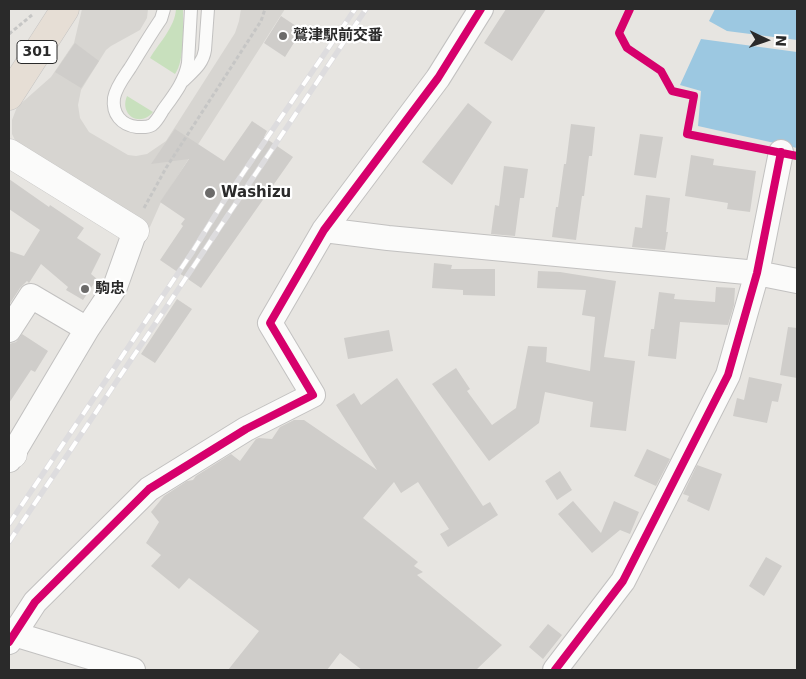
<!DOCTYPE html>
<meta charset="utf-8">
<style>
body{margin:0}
#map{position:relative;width:806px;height:679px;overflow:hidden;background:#e7e5e1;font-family:"DejaVu Sans",sans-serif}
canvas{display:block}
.frame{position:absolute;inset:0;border:10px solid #2a2a2a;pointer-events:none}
.north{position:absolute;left:741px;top:15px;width:50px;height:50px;-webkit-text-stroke:4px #fff;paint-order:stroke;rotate:93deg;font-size:14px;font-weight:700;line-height:20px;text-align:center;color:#2a2a2a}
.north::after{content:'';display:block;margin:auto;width:18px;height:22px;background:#2a2a2a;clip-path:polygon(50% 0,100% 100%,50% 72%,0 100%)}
</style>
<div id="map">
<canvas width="806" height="679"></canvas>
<div class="frame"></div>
<div class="north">N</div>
</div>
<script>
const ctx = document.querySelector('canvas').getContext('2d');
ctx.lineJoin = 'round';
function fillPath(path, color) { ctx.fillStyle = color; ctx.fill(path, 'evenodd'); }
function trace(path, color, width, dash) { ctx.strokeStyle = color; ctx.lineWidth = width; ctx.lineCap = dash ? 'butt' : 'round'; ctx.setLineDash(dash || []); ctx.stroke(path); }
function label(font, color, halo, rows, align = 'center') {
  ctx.font = font + ' "DejaVu Sans","Noto Sans JP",sans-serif'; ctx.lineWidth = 4.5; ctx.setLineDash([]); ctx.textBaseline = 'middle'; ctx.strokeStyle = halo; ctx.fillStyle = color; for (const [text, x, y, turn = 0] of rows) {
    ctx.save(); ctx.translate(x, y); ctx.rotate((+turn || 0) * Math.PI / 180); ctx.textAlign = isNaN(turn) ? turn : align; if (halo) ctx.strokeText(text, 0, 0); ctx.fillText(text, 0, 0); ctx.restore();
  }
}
fillPath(new Path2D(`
 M176 9H183C183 25 185 61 175 74L150 58C159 43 175 27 176 9Z
 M127 96 153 112C140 128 119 115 127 96Z`), '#c8e0bd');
fillPath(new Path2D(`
 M82 9H148L147 18 140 30 111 46 106 50 81 90 78 105 80 118 89 132 128 155 136 156 147 154 166 141 235 33 239 21 241 9H285L161 202 149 229 28 155 17 144 12 134V120L17 107 51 77 74 43Z`), '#d7d5d1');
fillPath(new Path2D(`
 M715 9H797V40L727 31 709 21Z
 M701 39 797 52V148L698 126 701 91 680 85Z`), '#9cc8e1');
fillPath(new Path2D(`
 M506 9H546L512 61 484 43Z
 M281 16 302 30 285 57 264 43Z
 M75 43 99 61 81 88 55 72Z
 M468 103 492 122 452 185 422 162Z
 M252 121 267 131 264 137 293 157 201 288 160 260 183 226 181 224 185 219 160 202 189 159 151 164 175 129 224 161Z
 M571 124 595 127 592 156H589L584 196H582L576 240 552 237 556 207H558L564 164H566Z
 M640 134 663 137 656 178 634 175Z
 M691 155 714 159 713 165 756 171 750 212 727 209 728 203 685 196Z
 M504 166 528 169 524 198H520L515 236 491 234 495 205 499 206Z
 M9 179 49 207 50 205 84 228 77 238 101 254 91 274 97 279 83 300 66 290 68 287 41 264 29 283 27 281 20 288 9 305V251L24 256 40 230 9 209Z
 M646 195 670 198 666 232H668L665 250 632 247 635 227 642 228Z
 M434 263 452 265 451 269H495V296L463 295V290L432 288Z
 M538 271 560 272 616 281 604 357 635 361 626 431 590 427 593 402 545 392 539 423 489 461 432 384 456 368 470 389 467 391 492 425 516 408 528 346 547 347 546 362 590 371 595 317 582 315 586 290 537 288Z
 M716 287 735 288 734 305 728 325 680 322 676 359 648 356 651 329H654L659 292 675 294 674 299 715 302Z
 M177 299 192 309 155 363 141 354Z
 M788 327 797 328V378L780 375Z
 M389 330 393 351 348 359 344 338Z
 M22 334 48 351 35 372 31 370 9 403V344L16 342Z
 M749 377 782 384 778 402 772 401 767 423 733 416 737 398 744 400Z
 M397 378 483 506 490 502 498 515 448 547 440 534 449 529 418 482 401 493 394 482 363 518 418 562 414 566 423 572 417 575 502 645 476 670H362L340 653 327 670H228L259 631 189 578 179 589 151 566 161 555 146 543 159 522 151 512 164 496 187 481 193 480 196 476 231 454 240 461 256 439 259 438 272 439 280 427 294 420H304L377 470 336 405 354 393 361 405Z
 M647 449 670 459 656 486 634 476Z
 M697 465 722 474 709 511 687 501 689 496 683 494Z
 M560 471 572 490 557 500 545 481Z
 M573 501 601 533 614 501 639 512 630 534 620 530 592 553 558 514Z
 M766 557 782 566 764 596 749 586Z
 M548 624 562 635 543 659 529 647Z`), '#cfcdca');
const lane = new Path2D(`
 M164 9 161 19C150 35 140 52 130 68 124 77 116 87 114 98 112 114 121 125 137 127 142 127 147 128 152 125 157 121 160 115 163 110 174 95 185 81 188 63L191 9
 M183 81C193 71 203 64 205 50L208 9`);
const street = new Path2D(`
 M324 230 388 238 757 273 797 281
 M9 330 31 296 87 329
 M9 460 87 329 115 287 135 231
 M14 634 133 670
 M9 642 35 602 149 489 246 429 313 395 270 323 324 230 438 78 481 9
 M555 670 623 581 728 375 757 273 781 152`);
const secondary = new Path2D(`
 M9 153 135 231
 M9 451 13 454`);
const highway = new Path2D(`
 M9 96 65 9`);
trace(lane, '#c2c1c0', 14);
trace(street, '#c2c1c0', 26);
trace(secondary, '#c2c1c0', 29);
trace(highway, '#c4c3c2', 29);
trace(new Path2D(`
 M9 34 32 15
 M144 208 166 168 261 21 265 9`), '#c6c6c5', 3, [4, 2.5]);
trace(lane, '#fbfbfa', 12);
trace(street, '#fbfbfa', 24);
trace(secondary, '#fbfbfa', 28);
trace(highway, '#e6ded5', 28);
const rail = new Path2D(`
 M9 524 191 254 224 201 355 9
 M9 542 366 9`);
trace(rail, '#dddcde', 5.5);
trace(rail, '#fff', 4, [11]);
trace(new Path2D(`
 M630 9 619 33 627 48 661 71 672 91 694 96 687 134 797 156
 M9 642 35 602 149 489 246 429 313 395 270 323 324 230 438 78 481 9
 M555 670 623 581 728 375 757 273 781 152`), '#d6006c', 8);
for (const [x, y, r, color] of [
 [283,36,5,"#6c6b6a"],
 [210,193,6,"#6c6b6a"],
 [85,289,5,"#6c6b6a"]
]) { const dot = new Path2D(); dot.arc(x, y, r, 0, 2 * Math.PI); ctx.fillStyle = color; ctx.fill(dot); trace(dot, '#fff', 2); }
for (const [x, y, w] of [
 [37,52,40]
]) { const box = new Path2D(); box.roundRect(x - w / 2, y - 11.5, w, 23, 4); ctx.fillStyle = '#fff'; ctx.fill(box); trace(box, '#2a2a2a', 1); }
label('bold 14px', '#2a2a2a', null, [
 ["301",37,52]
]);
label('bold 15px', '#2a2a2a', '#fff', [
 ["鷲津駅前交番",293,36],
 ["Washizu",221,193],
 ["駒忠",95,289]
], 'left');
</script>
